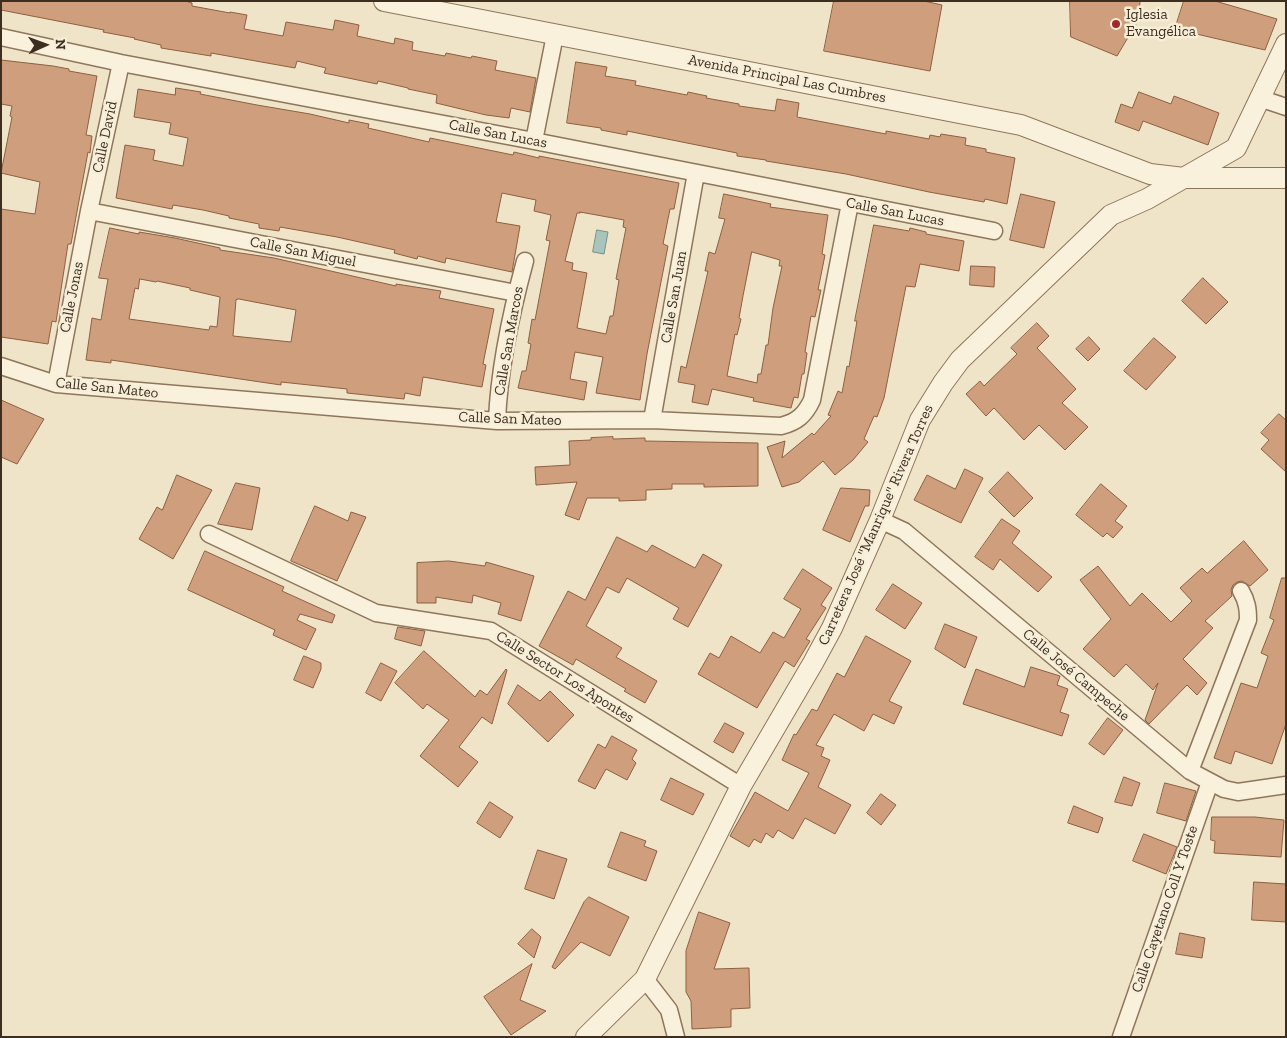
<!DOCTYPE html>
<meta charset="utf-8">
<style>
body{margin:0}
#map{position:relative;width:1287px;height:1038px;overflow:hidden;background:#f0e4c8;font-family:"Zilla Slab",serif}
canvas{display:block}
.frame{position:absolute;inset:0;border:2px solid #3d2e20;pointer-events:none}
.north{position:absolute;left:20px;top:20px;width:50px;height:50px;-webkit-text-stroke:4px #f7eed8;paint-order:stroke;rotate:88deg;font-size:14px;font-weight:700;line-height:20px;text-align:center;color:#3d2e20}
.north::after{content:'';display:block;margin:auto;width:18px;height:22px;background:#3d2e20;clip-path:polygon(50% 0,100% 100%,50% 72%,0 100%)}
</style>
<div id="map">
<canvas width="1287" height="1038"></canvas>
<div class="frame"></div>
<div class="north">N</div>
</div>
<script>
const ctx = document.querySelector('canvas').getContext('2d');
ctx.lineJoin = 'round';
function fillPath(path, color) { ctx.fillStyle = color; ctx.fill(path, 'evenodd'); }
function trace(path, color, width, dash) { ctx.strokeStyle = color; ctx.lineWidth = width; ctx.lineCap = dash ? 'butt' : 'round'; ctx.setLineDash(dash || []); ctx.stroke(path); }
function label(font, color, halo, rows, align = 'center') {
  ctx.font = font + ' "Zilla Slab",serif'; ctx.lineWidth = 5; ctx.setLineDash([]); ctx.textBaseline = 'middle'; ctx.strokeStyle = halo; ctx.fillStyle = color; for (const [text, x, y, turn = 0] of rows) {
    ctx.save(); ctx.translate(x, y); ctx.rotate((+turn || 0) * Math.PI / 180); ctx.textAlign = isNaN(turn) ? turn : align; if (halo) ctx.strokeText(text, 0, 0); ctx.fillText(text, 0, 0); ctx.restore();
  }
}
const water = new Path2D(`
 M597 230 608 232 604 254 593 252Z`);
fillPath(water, '#a9c4bc');
trace(water, '#6f938a', 1);
const building = new Path2D(`
 M1 1H185L192 3V6L230 13V12L247 15 244 29 283 36 286 22 333 30 335 20 359 25 357 36 394 44 395 38 413 42 412 50 445 56 446 53 471 58 472 56 497 61 495 70 536 78 530 112 511 108 509 118 486 115 436 103 437 95 408 89V88L378 81 377 84 324 73 326 68 297 61 295 68 211 53V56L161 48V45L134 39 135 38 103 32 104 30 1 10Z
 M834 1H924L942 5 930 71 824 51Z
 M1070 1H1140L1139 19 1117 56 1071 37Z
 M1184 1H1215L1277 19 1265 50 1175 29Z
 M1 60 53 66 69 69V71L97 76 86 135 92 136 90 153 88 152 71 244H68L56 322 52 321 48 344 1 337V209L35 214 40 182 1 173 12 117 10 116 12 106 1 104Z
 M576 62 607 67 605 76 636 81 635 85 687 95 688 92 707 96 706 98 739 104V106L775 111 777 99 799 103 797 117 886 134V131L929 139 930 135 940 137 941 134 966 138 965 145 986 149V152L1015 158 1007 204 985 199 984 202 929 192 846 174 766 161V160L737 156V153L627 131V135L601 130V128L567 123Z
 M176 88 201 92 200 94 257 105 310 114 349 123V120L369 124 368 128 429 142 430 138 513 155 514 152 539 158V156L679 183 674 209H670L663 244 668 246 647 354 640 400 596 393 603 357 575 352 570 379 587 382 584 400 518 388 522 371H526L531 344 528 343 532 319 535 320 550 241 546 240 551 215 534 211 536 200 502 193 496 222 520 226 512 272 446 258 445 263 418 256 417 259 394 253 395 250 337 237 280 227 279 231 259 228V224L229 218V216L203 210 173 205 172 209 116 198 125 145 155 150 153 160 183 166 188 138 169 134 171 123 134 117 138 89 175 95ZM580 212 624 220 623 227 626 228 616 279 619 280 613 316H610L606 334 577 328 587 273 572 270 573 263 565 261 577 213H580Z
 M1139 92 1171 104 1174 96 1219 113 1208 145 1143 121 1139 131 1115 122 1121 104 1132 108Z
 M724 194 771 204 770 207 828 215 822 254 825 255 818 290H821L815 317 811 316 805 352 807 353 804 374H802L798 398 794 397 791 408 753 401 754 398 712 389 708 405 692 402 695 385 678 382 681 366 686 368 708 271H705L709 252 715 254 725 219 719 218ZM752 252 780 260 779 266H782L773 308 768 345H766L761 374H758L757 383 727 376 735 334 737 335 741 319 739 318 743 296Z
 M1021 194 1055 202 1044 248 1010 240Z
 M874 225 909 231 910 228 926 232V234L964 241 959 271 920 264 915 287 906 286 884 398 877 417 874 416 864 439 868 442 853 460 835 475 823 461 799 482 782 487 767 447 785 441 782 458 812 433 814 435 831 416 828 415 838 391 842 393 847 366 849 367 857 321H855Z
 M110 228 139 234V232L175 238 220 248V250L274 258 396 286V284L441 291 439 298 494 309 483 364 486 365 482 387 423 377 420 396 405 393 404 399 347 393V389L281 382V385L111 360V363L86 360 92 318 101 320 108 279 99 278ZM140 279 156 282 157 281 190 288V290L220 297 217 327 210 326 209 330 129 319 135 288 138 289ZM239 299 296 310 291 342 233 336 236 300Z
 M971 266 995 267 994 287 970 285Z
 M1203 278 1228 302 1206 324 1182 301Z
 M1037 323 1049 336 1037 348 1076 389 1062 403 1088 427 1065 450 1039 425 1024 440 994 408 986 416 966 394 980 381 984 386 1017 354 1011 348Z
 M1089 337 1100 349 1088 361 1076 349Z
 M1154 338 1176 357 1146 390 1124 371Z
 M1 400 44 419 17 464 1 457Z
 M1279 414 1286 420V472L1261 449 1269 440 1261 433Z
 M613 437V439L645 438V441L758 443V486L704 487V484H672V489L646 490V500L619 501V498H587L579 520 565 515 577 482 536 485 535 467 570 465 569 441 591 440V438Z
 M965 469 983 478 961 523 914 500 927 475 955 489Z
 M1008 472 1033 498 1014 517 989 492Z
 M177 475 212 490 173 559 139 539 157 507 162 510Z
 M236 483 260 488 252 530 218 524Z
 M1101 484 1127 506 1115 521 1123 527 1113 538 1107 533 1103 537 1076 515Z
 M841 488 870 490 869 506H865L850 542 823 530Z
 M315 506 348 521 351 512 366 517 337 581 291 561Z
 M1002 519 1020 531 1012 543 1052 577 1038 592 1000 559 993 570 975 557Z
 M617 537 647 552 652 545 695 568 703 554 722 565 688 627 673 619 679 608 627 578 619 593 607 587 586 626 622 648 616 657 657 681 645 703 624 691 626 689 576 659 573 665 539 646 568 591 585 600Z
 M1244 541 1268 570 1250 586 1242 581 1237 582 1233 585 1231 590 1232 596 1205 621 1213 628 1183 659 1207 683 1197 695 1187 685 1149 724 1145 720 1158 683 1153 690 1126 664 1114 677 1083 649 1111 619 1080 580 1098 566 1130 606 1142 593 1171 622 1192 601 1180 588 1202 568 1207 573Z
 M205 551 284 587 282 591 335 615 332 623 300 614 297 620 316 629 306 650 273 635 275 630 188 590Z
 M449 561 485 566 486 562 534 576 521 621 498 614 501 603 473 595 472 603 436 597V603H417V563Z
 M803 569 832 588 821 605 826 608 806 639 810 641 794 667 785 661 757 708 698 674 710 653 719 658 731 636 760 653 773 632 784 638 801 609 784 599Z
 M1282 578H1286V724L1272 764 1235 751 1231 764 1214 758 1241 683 1257 688 1268 656 1261 653 1274 620 1270 618Z
 M893 584 922 603 905 629 876 610Z
 M945 624 977 637 965 668 935 649Z
 M398 627 425 631 421 646 395 639Z
 M866 636 911 661 889 701 902 707 894 724 873 714 864 731 834 714 816 745 824 748 821 756 830 760 818 787 851 805 835 834 805 818 793 839 778 830 773 838 766 833 761 843 754 839 749 847 730 836 755 792 788 811 809 773 782 760 794 734 796 735 812 709 817 711 837 673 844 677Z
 M424 651 475 697 480 690 487 695 506 669 507 670 492 724 482 717 459 747 478 762 458 787 420 756 449 720 427 704 423 709 395 683Z
 M304 656 321 663V669L313 688 294 680Z
 M381 663 397 671 381 701 366 693Z
 M1031 667 1060 676 1057 685 1068 689 1060 712 1069 715 1062 736 963 704 976 669 1024 687Z
 M518 685 540 701 550 691 574 715 548 742 508 704Z
 M1108 718 1123 730 1104 755 1089 744Z
 M725 723 744 733 733 753 714 742Z
 M612 736 637 750 632 759 636 763 627 780 606 769 595 789 578 781 598 744 605 748Z
 M1124 777 1140 783 1132 806 1115 802Z
 M671 778 704 794 693 815 661 800Z
 M1165 783 1196 791 1186 821 1157 813Z
 M881 794 896 805 881 825 867 813Z
 M490 802 513 817 500 838 477 823Z
 M1074 806 1103 818 1098 833 1068 823Z
 M1212 817H1255L1284 820 1281 857 1214 853 1215 841 1211 840Z
 M621 832 646 841 644 846 657 851 646 881 608 867Z
 M1144 834 1177 847 1166 874 1133 861Z
 M538 850 567 859 554 899 525 889Z
 M1254 882 1286 884V922L1252 920Z
 M589 897 629 917 610 956 581 942 555 969 552 967 584 902Z
 M699 912 730 923 714 969 749 968 750 1008 731 1009V1027L692 1029 691 1001 686 992V951Z
 M532 929 541 937 534 958 518 944Z
 M1180 933 1205 938 1202 958 1176 954Z
 M532 964 520 1000 546 1011 511 1035 484 997Z`);
fillPath(building, '#cf9f7d');
trace(building, '#8d5f41', 1);
const minor = new Path2D(`
 M1 37 121 63 534 141 994 231
 M1259 98 1286 107
 M534 141 555 35
 M89 211 516 293
 M1 366 56 384 497 421 652 420 781 426C797 422 805 415 812 400L850 203
 M56 384 89 211 121 63
 M652 420 696 173
 M497 421C499 367 511 313 525 261
 M880 520 904 531 1190 771 1224 789 1238 792 1286 785
 M209 534 376 613 491 631 741 786
 M1190 771 1248 620C1248 609 1247 601 1241 591
 M645 979 669 1010 676 1037
 M1121 1037 1210 782`);
const tertiary = new Path2D(`
 M384 1 1021 125 1150 174 1184 178H1286
 M586 1037 645 979 741 786 813 663 832 628 880 520 920 420 943 383 960 360 1111 215 1147 199 1236 148 1286 44`);
trace(minor, '#8d765c', 19);
trace(tertiary, '#8d765c', 22);
trace(minor, '#faf1dc', 16);
trace(tertiary, '#faf1dc', 20);
for (const [x, y, r, color] of [
 [1116,24,5,"#9e2a2b"]
]) { const dot = new Path2D(); dot.arc(x, y, r, 0, 2 * Math.PI); ctx.fillStyle = color; ctx.fill(dot); trace(dot, '#f7eed8', 2); }
label('15px', '#3d2e20', '#f7eed8', [
 ["Iglesia",1126,15],
 ["Evangélica",1126,32]
], 'left');
label('15px', '#3d2e20', '#f7eed8', [
 ["Avenida Principal Las Cumbres",787,79,11],
 ["Calle San Lucas",498,134,11],
 ["Calle David",105,137,-78],
 ["Calle San Lucas",895,212,11],
 ["Calle San Miguel",303,252,11],
 ["Calle Jonas",72,297,-79],
 ["Calle San Juan",674,297,-80],
 ["Calle San Marcos",509,341,-80],
 ["Calle San Mateo",107,388,6],
 ["Calle San Mateo",510,419,2],
 ["Carretera José \"Manrique\" Rivera Torres",876,525,-66],
 ["Calle José Campeche",1076,675,40],
 ["Calle Sector Los Apontes",565,677,32],
 ["Calle Cayetano Coll Y Toste",1165,909,-71]
]);
</script>
